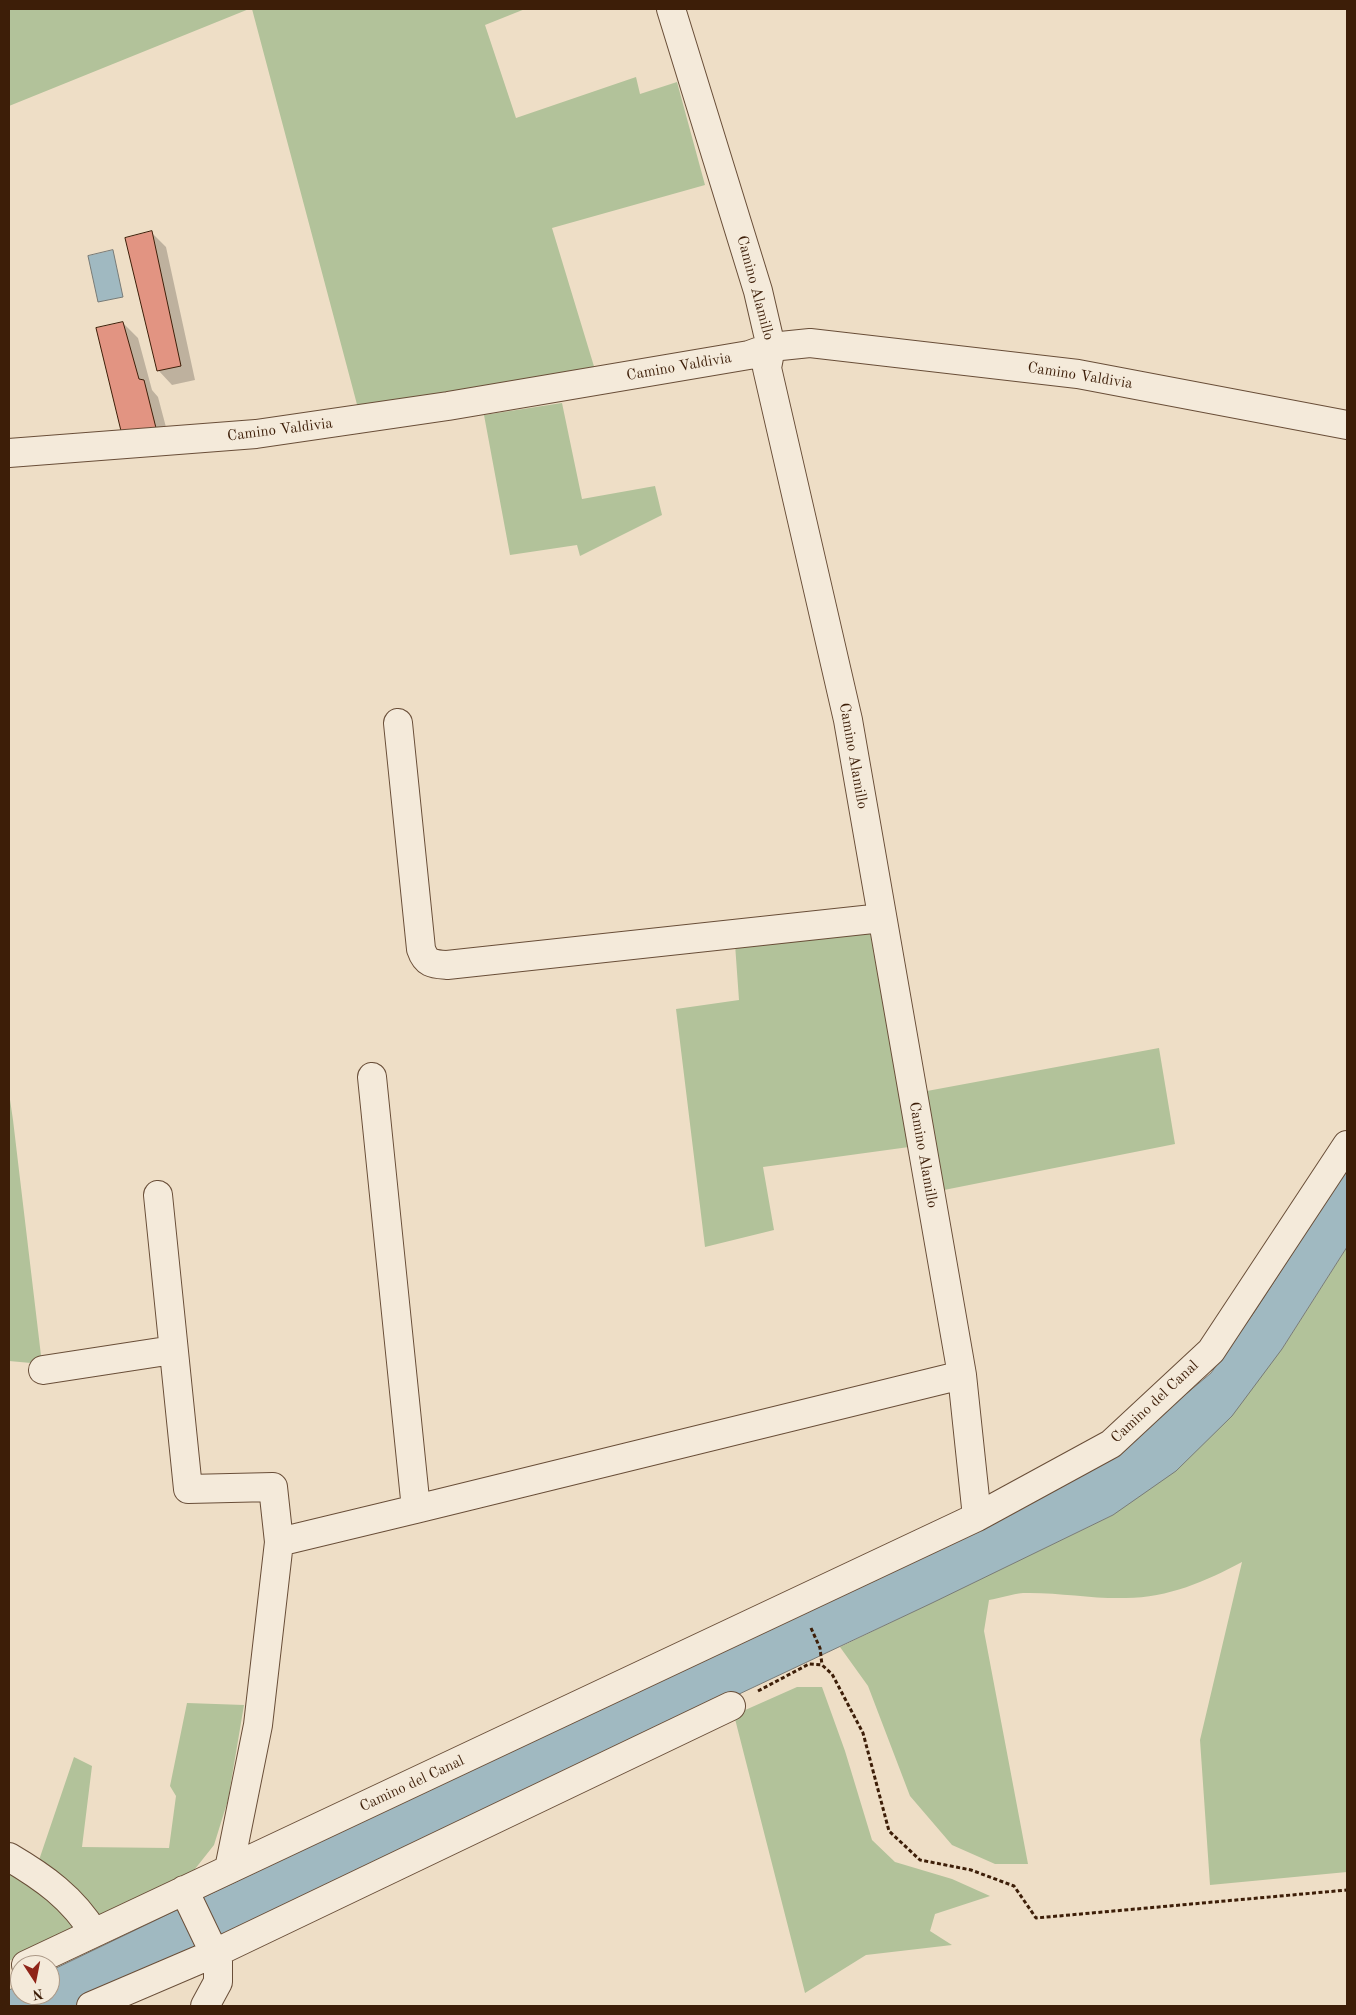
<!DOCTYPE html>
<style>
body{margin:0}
#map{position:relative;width:1356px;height:2015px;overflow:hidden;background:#eedec6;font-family:"Old Standard TT",serif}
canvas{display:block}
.frame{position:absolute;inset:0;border:10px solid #3d1e08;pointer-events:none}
.north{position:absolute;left:10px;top:1955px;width:50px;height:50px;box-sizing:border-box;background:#f4eada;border:1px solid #ab9886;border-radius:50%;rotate:169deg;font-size:14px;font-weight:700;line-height:20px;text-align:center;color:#3d1e08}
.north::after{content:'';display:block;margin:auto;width:18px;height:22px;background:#8f2418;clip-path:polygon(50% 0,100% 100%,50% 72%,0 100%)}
</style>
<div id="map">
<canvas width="1356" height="2015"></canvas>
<div class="frame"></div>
<div class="north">N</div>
</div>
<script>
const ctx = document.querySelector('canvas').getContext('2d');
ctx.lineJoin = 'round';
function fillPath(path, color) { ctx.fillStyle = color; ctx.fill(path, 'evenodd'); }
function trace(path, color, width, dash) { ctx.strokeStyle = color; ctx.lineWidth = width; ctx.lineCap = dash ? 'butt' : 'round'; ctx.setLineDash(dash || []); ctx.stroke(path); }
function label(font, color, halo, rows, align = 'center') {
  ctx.font = font + ' "Old Standard TT",serif'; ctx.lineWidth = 4; ctx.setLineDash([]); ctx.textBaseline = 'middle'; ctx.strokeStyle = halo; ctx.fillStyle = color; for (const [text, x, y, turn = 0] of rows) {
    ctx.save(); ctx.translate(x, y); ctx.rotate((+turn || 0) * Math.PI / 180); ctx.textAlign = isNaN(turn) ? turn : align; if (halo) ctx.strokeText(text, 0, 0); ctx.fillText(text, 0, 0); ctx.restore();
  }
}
fillPath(new Path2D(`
 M9 9H249L9 106Z
 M252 9H525L485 25 516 118 636 77 640 94 677 82 705 185 552 228 596 373 359 412Z
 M562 403 582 499 655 486 662 515 580 556 577 545 510 555 484 415Z
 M870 932 909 1147 763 1167 774 1230 705 1247 676 1009 739 1000 735 944Z
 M1159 1048 1175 1144 944 1190 927 1091Z
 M9 1093 13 1120 42 1364 9 1361Z
 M1347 1247V1872L1210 1885 1200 1740 1242 1562C1206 1581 1168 1598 1126 1598 1092 1599 1058 1592 1023 1593 1012 1594 1000 1598 989 1600L984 1631 1028 1864H995L952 1845 910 1796 868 1686 840 1647 1113 1515 1282 1349Z
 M797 1687H822L845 1751 872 1840 895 1862 952 1879 990 1896 935 1914 930 1931 952 1945 866 1955 805 1993 734 1715Z
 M187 1703 244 1705 228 1800 214 1845 191 1874 96 1920 38 1863 74 1757 92 1766 82 1847 169 1848 176 1796 170 1786Z
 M9 1873 42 1894 79 1927 9 1961Z`), '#b2c29a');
const water = new Path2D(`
 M113 250 123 297 98 302 88 256Z
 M1347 1169V1247L1282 1349 1232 1416 1176 1471 1113 1515 932 1603 78 2006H9V1990L20 1985V1995H50V1971L456 1776 1131 1440 1211 1373 1255 1311Z`);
fillPath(water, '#a0b9c1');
trace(water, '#787b77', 1);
fillPath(new Path2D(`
 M151 232 166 247 195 380 172 385 158 370Z
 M123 323 138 338 152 390 158 397 171 446 138 449Z`), '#0003');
const building = new Path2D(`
 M152 231 181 366 157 371 125 238Z
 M123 322 139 379 144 380 157 432 122 435 96 328Z`);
fillPath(building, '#e29482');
trace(building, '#3d1e08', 1);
const street = new Path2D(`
 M671 9 758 291 771 347 767 368 848 720 962 1375 977 1517
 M9 453 256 434 448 406 749 355 771 347 810 343 1078 374 1347 425
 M398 723 421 949C426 964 433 964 447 965L882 918
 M372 1077 416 1509 962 1375
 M158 1195 188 1489 273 1487 279 1542
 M43 1370 173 1350
 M9 1857C43 1877 73 1898 94 1933
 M229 1869 258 1725 279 1542 416 1509
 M184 1890 218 1961V1982L205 2006
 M26 1965 977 1517 1111 1444 1211 1351 1347 1145
 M91 2006 215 1953 731 1706`);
trace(street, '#694e38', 30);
trace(new Path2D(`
 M811 1628 820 1648 822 1665
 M758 1691 809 1664 822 1665 832 1674 863 1733 889 1831 920 1860 971 1870 1014 1886 1036 1918 1347 1890`), '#3d1e08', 3, [4, 2.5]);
trace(street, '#f4eada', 28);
label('15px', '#3d1e08', '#f4eada', [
 ["Camino Alamillo",755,288,75],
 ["Camino Valdivia",679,367,-10],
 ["Camino Valdivia",1080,376,9],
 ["Camino Valdivia",280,430,-7],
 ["Camino Alamillo",853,756,80],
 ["Camino Alamillo",923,1155,80],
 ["Camino del Canal",1155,1402,-43],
 ["Camino del Canal",412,1784,-25]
]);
</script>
